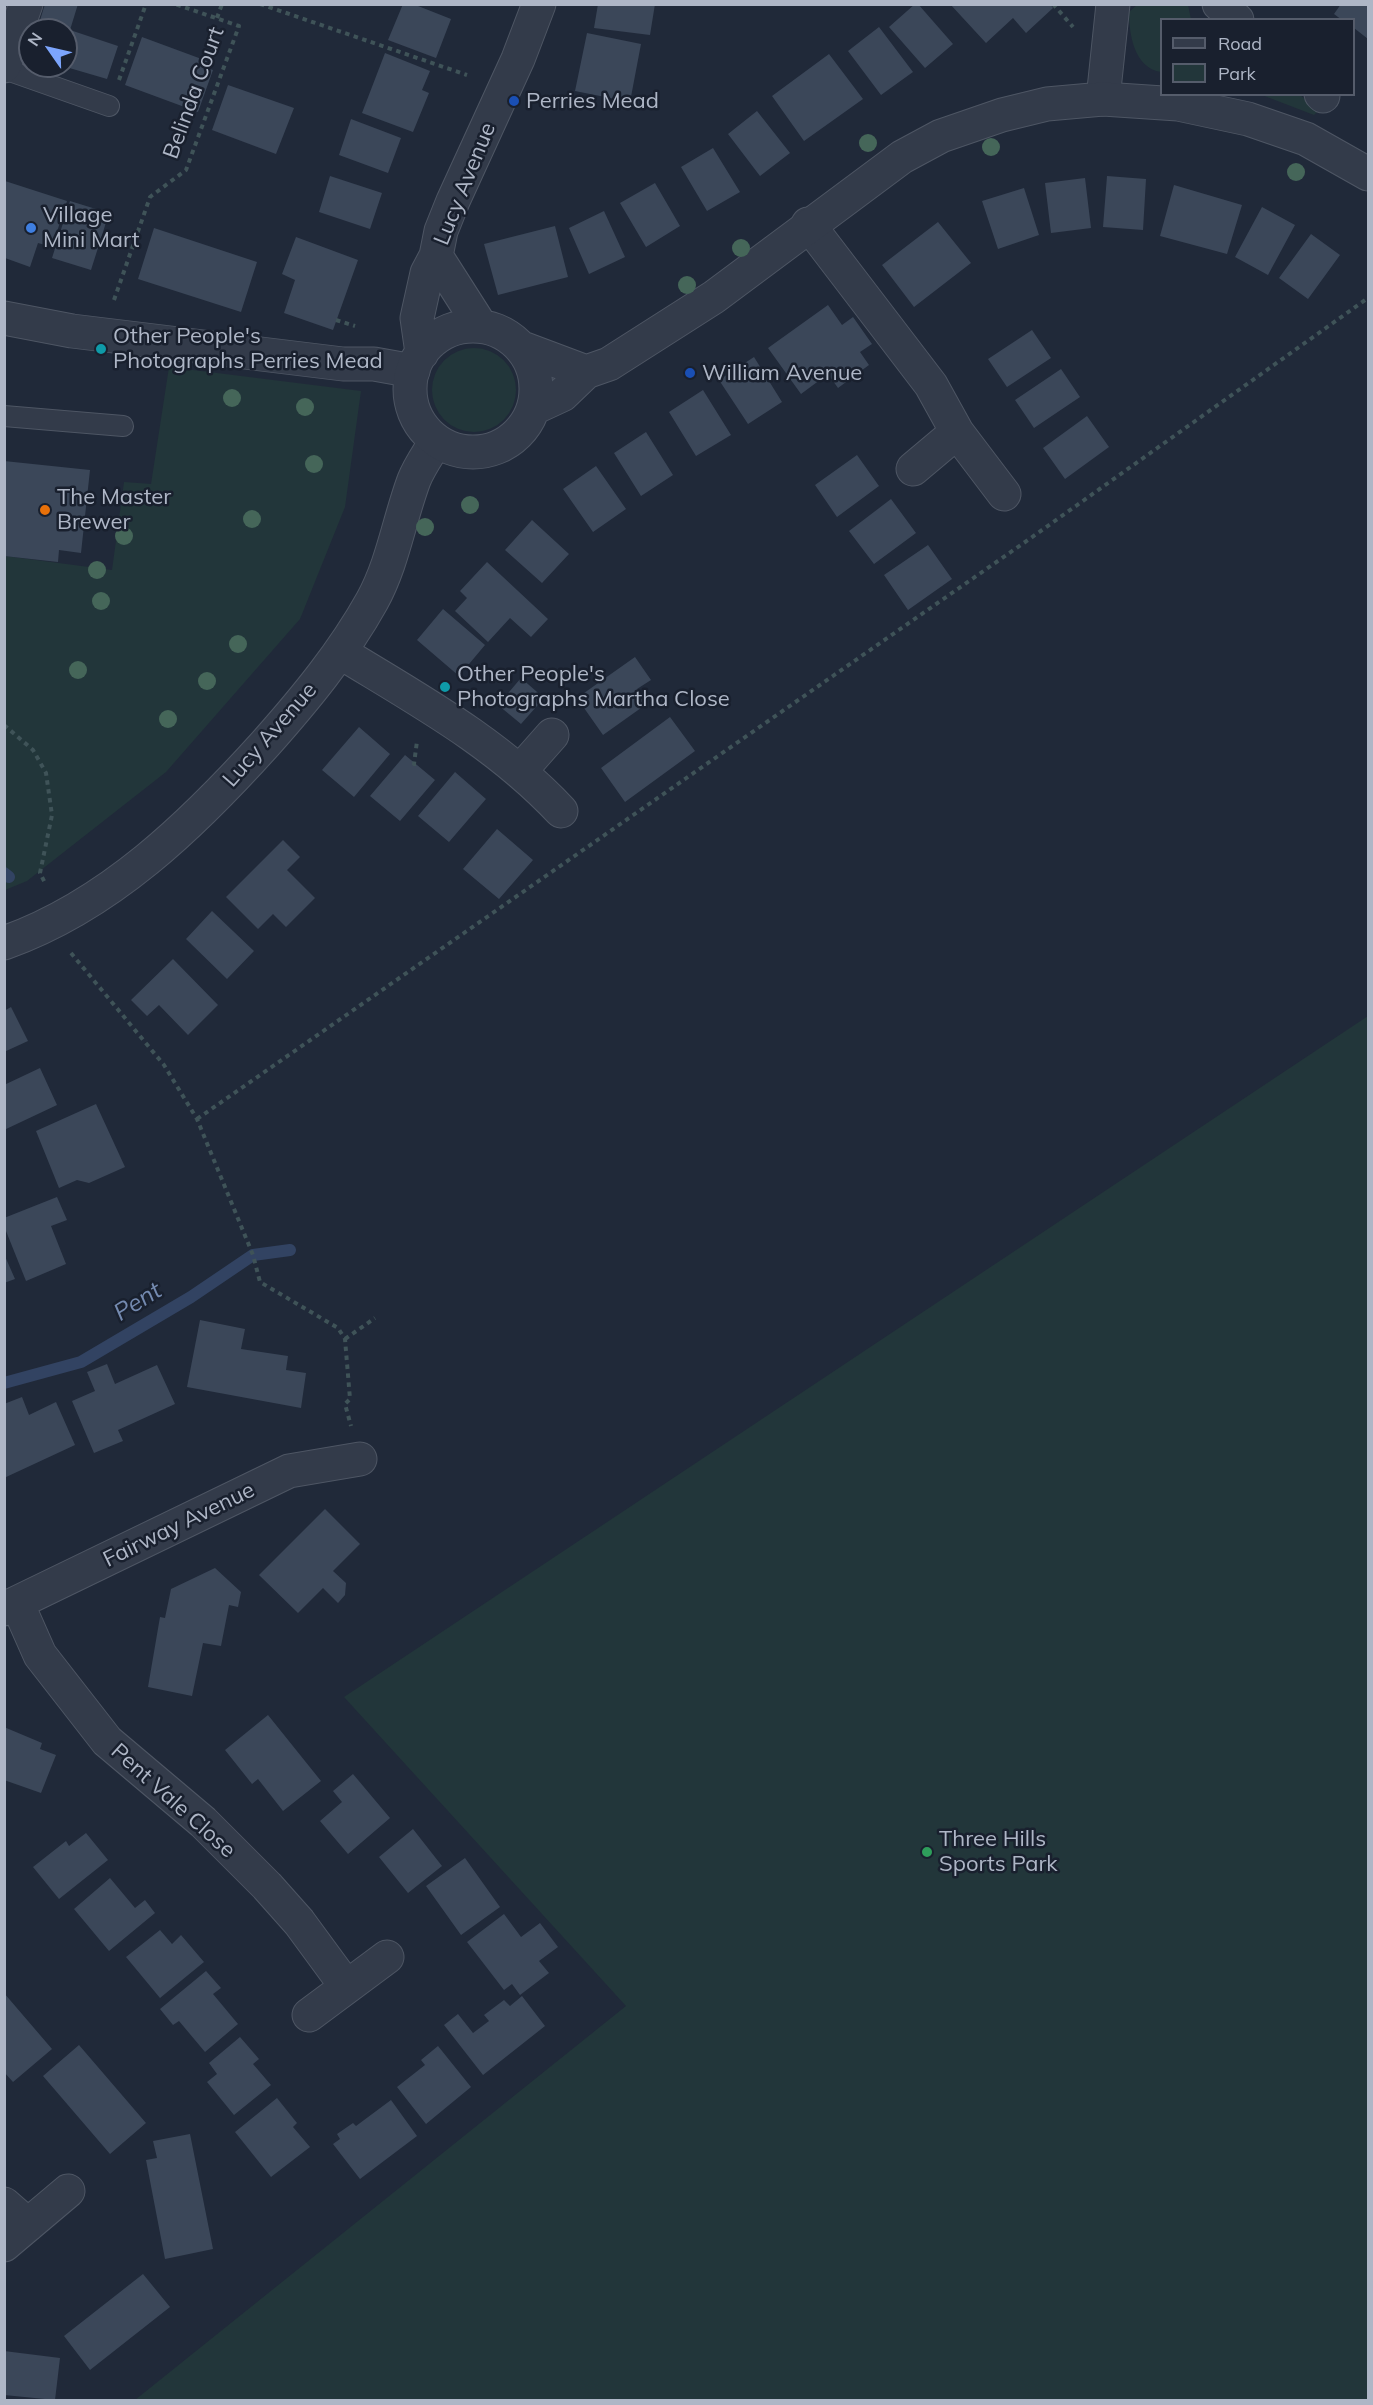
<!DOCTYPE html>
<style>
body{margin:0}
#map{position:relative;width:1373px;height:2405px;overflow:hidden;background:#202939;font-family:Mulish,sans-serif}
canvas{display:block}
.frame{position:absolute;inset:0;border:6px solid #aeb6c6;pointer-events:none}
.legend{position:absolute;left:1160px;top:18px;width:195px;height:78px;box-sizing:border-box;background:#19202e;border:2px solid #555c6b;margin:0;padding:8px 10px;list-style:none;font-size:18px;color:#aeb6c6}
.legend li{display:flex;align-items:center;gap:12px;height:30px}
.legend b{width:30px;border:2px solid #555c6b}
.north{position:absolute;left:18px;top:18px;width:60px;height:60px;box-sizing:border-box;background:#19202e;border:2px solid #555c6b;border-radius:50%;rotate:304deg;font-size:16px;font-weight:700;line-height:24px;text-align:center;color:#aeb6c6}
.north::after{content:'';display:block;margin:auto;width:21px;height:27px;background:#7ca5fd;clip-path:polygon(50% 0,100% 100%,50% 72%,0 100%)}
</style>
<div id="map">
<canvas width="1373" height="2405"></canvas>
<div class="frame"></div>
<ul class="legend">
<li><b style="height:8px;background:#333b4a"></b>Road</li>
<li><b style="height:16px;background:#22363a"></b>Park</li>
</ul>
<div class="north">N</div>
</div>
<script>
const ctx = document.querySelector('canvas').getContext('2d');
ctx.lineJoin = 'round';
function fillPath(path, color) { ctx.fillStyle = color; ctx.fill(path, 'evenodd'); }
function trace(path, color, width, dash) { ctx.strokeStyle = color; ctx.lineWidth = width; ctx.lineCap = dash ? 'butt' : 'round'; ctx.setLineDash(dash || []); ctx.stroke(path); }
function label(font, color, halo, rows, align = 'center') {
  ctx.font = font + ' Mulish,sans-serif'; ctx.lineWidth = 5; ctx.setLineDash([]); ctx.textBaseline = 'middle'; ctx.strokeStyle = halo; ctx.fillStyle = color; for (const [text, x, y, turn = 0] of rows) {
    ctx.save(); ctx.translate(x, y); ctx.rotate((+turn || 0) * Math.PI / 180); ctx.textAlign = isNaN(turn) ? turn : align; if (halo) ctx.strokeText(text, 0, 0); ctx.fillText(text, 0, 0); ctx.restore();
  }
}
fillPath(new Path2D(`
 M1137 5H1188L1191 19 1162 20 1161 72C1134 68 1129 34 1129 12Z
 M1262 95H1300L1319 110 1314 115Z
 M432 390a42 42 0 1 1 84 0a42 42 0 1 1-84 0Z
 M169 367 361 391 345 507 300 619 166 772 27 881 5 890V556L112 570 124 482 151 484Z
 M1368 1016V2400H135L626 2006 344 1697Z`), '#22363a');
trace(new Path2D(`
 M4 873 9 877
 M4 1383 81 1362 191 1297 253 1255 290 1250`), '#324362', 12);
fillPath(new Path2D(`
 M45 4H78L70 30 118 46 107 79 66 67V30H37Z
 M403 4H413L451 19 436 58 388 40Z
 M598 4H655L650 35 594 28Z
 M915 4H918L953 44 925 68 889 27Z
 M950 4H1050L1053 8 1026 33 1013 18 986 43Z
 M1341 4H1368V39L1354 28V20H1342L1334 14Z
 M879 27 913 72 881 95 848 51Z
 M587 33 641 44 630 102 575 91Z
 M142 37 207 61 204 67 213 70 198 112 125 85Z
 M385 53 430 71 422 90 429 93 413 132 362 113Z
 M829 54 863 99 804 141 772 96Z
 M228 85 294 108 276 154 212 130Z
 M757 111 790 153 760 176 728 134Z
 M351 119 401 138 388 173 339 155Z
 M713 148 740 192 707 211 681 167Z
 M330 176 382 193 370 229 319 212Z
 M1107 176 1146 179 1143 230 1103 227Z
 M1085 178 1091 228 1051 233 1045 183Z
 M5 181 67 201 52 247 38 243 30 267 5 258Z
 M655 183 680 226 646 247 620 203Z
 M1174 185 1242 205 1227 254 1160 236Z
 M1024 188 1039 235 998 249 982 201Z
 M70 201 109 213 91 270 52 258Z
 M1262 207 1295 225 1268 275 1235 257Z
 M604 211 625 257 589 274 569 228Z
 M938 222 971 263 914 307 882 265Z
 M555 226 568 277 498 295 484 244Z
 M154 228 257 262 241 312 138 279Z
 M1311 234 1340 255 1308 299 1279 278Z
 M296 237 358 260 333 330 284 313 295 280 282 274Z
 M828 305 842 325 853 317 872 344 860 352 869 365 838 388 828 374 801 394 768 348Z
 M1032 330 1051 358 1007 387 988 359Z
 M754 357 782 402 748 424 719 380Z
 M1061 369 1080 397 1034 428 1015 400Z
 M703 390 731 435 696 456 669 412Z
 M1087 416 1109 447 1065 479 1043 448Z
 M646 432 673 475 641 496 614 453Z
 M857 455 879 486 837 517 815 485Z
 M4 461 90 470 81 553 59 550 58 562 4 556Z
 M596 466 626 509 593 532 563 489Z
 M891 499 916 533 874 564 849 531Z
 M532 520 569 554 542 583 505 550Z
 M928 545 952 579 908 610 884 575Z
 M487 562 548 619 531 637 510 618 488 642 455 611 467 598 460 591Z
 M443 609 485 645 459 676 417 640Z
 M635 657 651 680 637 689 648 703 603 735 577 698Z
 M521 678 544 698 521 724 498 705Z
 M670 717 695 751 625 802 601 768Z
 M359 727 390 754 354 797 322 770Z
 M405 755 435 780 400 821 370 796Z
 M455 772 486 799 449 842 418 816Z
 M497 829 533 860 499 899 463 869Z
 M283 840 300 857 287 870 315 898 286 927 273 914 258 929 226 897Z
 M212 911 254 951 227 979 186 939Z
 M173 959 218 1005 188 1035 159 1005 147 1016 131 1000Z
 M11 1007 28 1041 4 1052V1011Z
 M40 1068 57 1105 4 1130V1085Z
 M96 1104 125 1167 89 1183 77 1180 59 1188 36 1131Z
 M57 1197 67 1220 51 1226 66 1264 26 1281 4 1226V1218Z
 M4 1254 15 1279 4 1283Z
 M200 1320 245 1329 241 1349 288 1356 286 1370 306 1373 301 1408 187 1387Z
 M107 1364 115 1384 157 1365 175 1404 118 1430 123 1441 94 1453 72 1401 95 1391 87 1372Z
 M22 1397 29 1415 56 1402 75 1445 4 1478V1404Z
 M325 1509 360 1544 333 1571 346 1583 345 1595 338 1603 323 1588 298 1613 259 1575Z
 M215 1568 241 1592 238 1607 229 1605 221 1646 203 1643 192 1696 148 1687 160 1617 165 1618 171 1589Z
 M268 1715 321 1781 283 1811 258 1779 252 1784 225 1750Z
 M4 1727 42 1743 40 1749 56 1755 41 1793 4 1780Z
 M353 1774 390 1818 348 1854 320 1821 342 1802 333 1791Z
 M413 1829 442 1866 408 1893 379 1857Z
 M86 1833 108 1860 59 1899 33 1867 66 1841 69 1846Z
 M465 1858 500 1907 461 1935 426 1886Z
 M110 1878 135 1908 145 1900 155 1913 109 1951 74 1909Z
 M504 1914 521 1937 540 1923 558 1947 539 1961 549 1973 520 1995 512 1984 504 1990 467 1942Z
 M160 1930 172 1944 181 1935 204 1962 160 1998 126 1957Z
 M206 1971 221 1988 213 1994 238 2024 205 2052 179 2021 173 2025 160 2009Z
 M4 1993 52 2049 13 2082 4 2072Z
 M522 1996 545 2026 483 2075 444 2025 458 2014 473 2033 489 2021 484 2015 504 2000 510 2006Z
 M240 2037 259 2059 253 2064 271 2085 234 2115 207 2082 217 2074 209 2063Z
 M79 2045 146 2123 110 2154 43 2076Z
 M438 2046 471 2087 426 2124 397 2087 425 2065 421 2060Z
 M277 2098 297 2123 293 2127 310 2147 271 2177 235 2132Z
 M391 2100 417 2136 360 2179 333 2144 340 2139 337 2134 353 2123 356 2126Z
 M190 2134 213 2249 165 2259 146 2160 157 2158 153 2141Z
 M143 2274 170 2307 90 2370 64 2336Z
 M4 2351 60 2358 55 2400 4 2395Z`), '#3b4759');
const service = new Path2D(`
 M4 69 109 106
 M4 416 123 426`);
const minor = new Path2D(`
 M1219 4 1237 20
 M4 66 26 4
 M1321 94 1323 96
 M1103 99 1113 4
 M808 224 931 385 957 432 1004 494
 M4 318 72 331 343 364H374L413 371
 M913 469 957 432
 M340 652C420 701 496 742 561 811
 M521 770 552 735
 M4 943C109 906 193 824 266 743 305 699 343 653 372 601 393 563 399 520 414 480 419 467 429 453 436 441
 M17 1603 40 1655 107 1741 203 1822 267 1886 299 1922 346 1986
 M4 1609 289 1471 360 1459
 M309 2015 387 1957
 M4 2204 28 2225
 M4 2245 68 2191`);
const tertiary = new Path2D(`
 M436 256 480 325
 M410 389a63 63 0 1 1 126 0a63 63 0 1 1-126 0Z
 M522 348 586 372
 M422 353 417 318 427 273 436 256 441 231 453 201 518 59 539 4
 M534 408 562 395 586 372 609 364 714 297 902 157 941 136 1002 115 1047 104 1103 99 1178 104 1248 119 1306 139 1368 174`);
trace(service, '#4e5664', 22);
trace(minor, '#4e5664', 35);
trace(tertiary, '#4e5664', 35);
trace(new Path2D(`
 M260 4 467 75
 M1053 4 1073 27
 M217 18 222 4
 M119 80 146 4
 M114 300 150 197 186 170 239 26 175 4
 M336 320 355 326
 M4 725 33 750 46 773 52 815 40 873 46 885
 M416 764H414L417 741
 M71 953 164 1065 197 1119 253 1255 260 1282 338 1328 345 1339 350 1399 345 1404 351 1426
 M197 1119 1028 540 1368 298
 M345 1339 375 1318`), '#3f5358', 4, [4.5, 4.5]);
trace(service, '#333b4a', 20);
trace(minor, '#333b4a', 33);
trace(tertiary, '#333b4a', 33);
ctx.fillStyle = '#456659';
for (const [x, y] of [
 [868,143],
 [991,147],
 [1296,172],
 [741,248],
 [687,285],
 [232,398],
 [305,407],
 [314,464],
 [470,505],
 [252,519],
 [425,527],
 [124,536],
 [97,570],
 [101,601],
 [238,644],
 [78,670],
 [207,681],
 [168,719]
]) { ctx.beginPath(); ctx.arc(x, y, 9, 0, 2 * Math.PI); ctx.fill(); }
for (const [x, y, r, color] of [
 [514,101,6,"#1a4fb4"],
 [31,228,6,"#3f7fe0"],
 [101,349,6,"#0f9aa8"],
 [690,373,6,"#1a4fb4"],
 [45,510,6,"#e8710a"],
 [445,687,6,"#0f9aa8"],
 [927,1852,6,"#2e9e5b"]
]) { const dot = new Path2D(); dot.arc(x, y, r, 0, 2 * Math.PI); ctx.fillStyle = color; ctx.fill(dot); trace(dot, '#19202e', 2); }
label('22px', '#aeb6c6', '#19202e', [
 ["Belinda Court",194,93,-70],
 ["Lucy Avenue",465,184,-68],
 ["Lucy Avenue",270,735,-49],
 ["Fairway Avenue",179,1525,-26],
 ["Pent Vale Close",173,1801,42]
]);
label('22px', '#aeb6c6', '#19202e', [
 ["Perries Mead",526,101],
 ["Village",43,215],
 ["Mini Mart",43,240],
 ["Other People's",113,336],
 ["Photographs Perries Mead",113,361],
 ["William Avenue",702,373],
 ["The Master",57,497],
 ["Brewer",57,522],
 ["Other People's",457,674],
 ["Photographs Martha Close",457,699],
 ["Three Hills",939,1839],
 ["Sports Park",939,1864]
], 'left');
label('italic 24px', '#748ab0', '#19202e', [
 ["Pent",138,1302,-32]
]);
</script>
